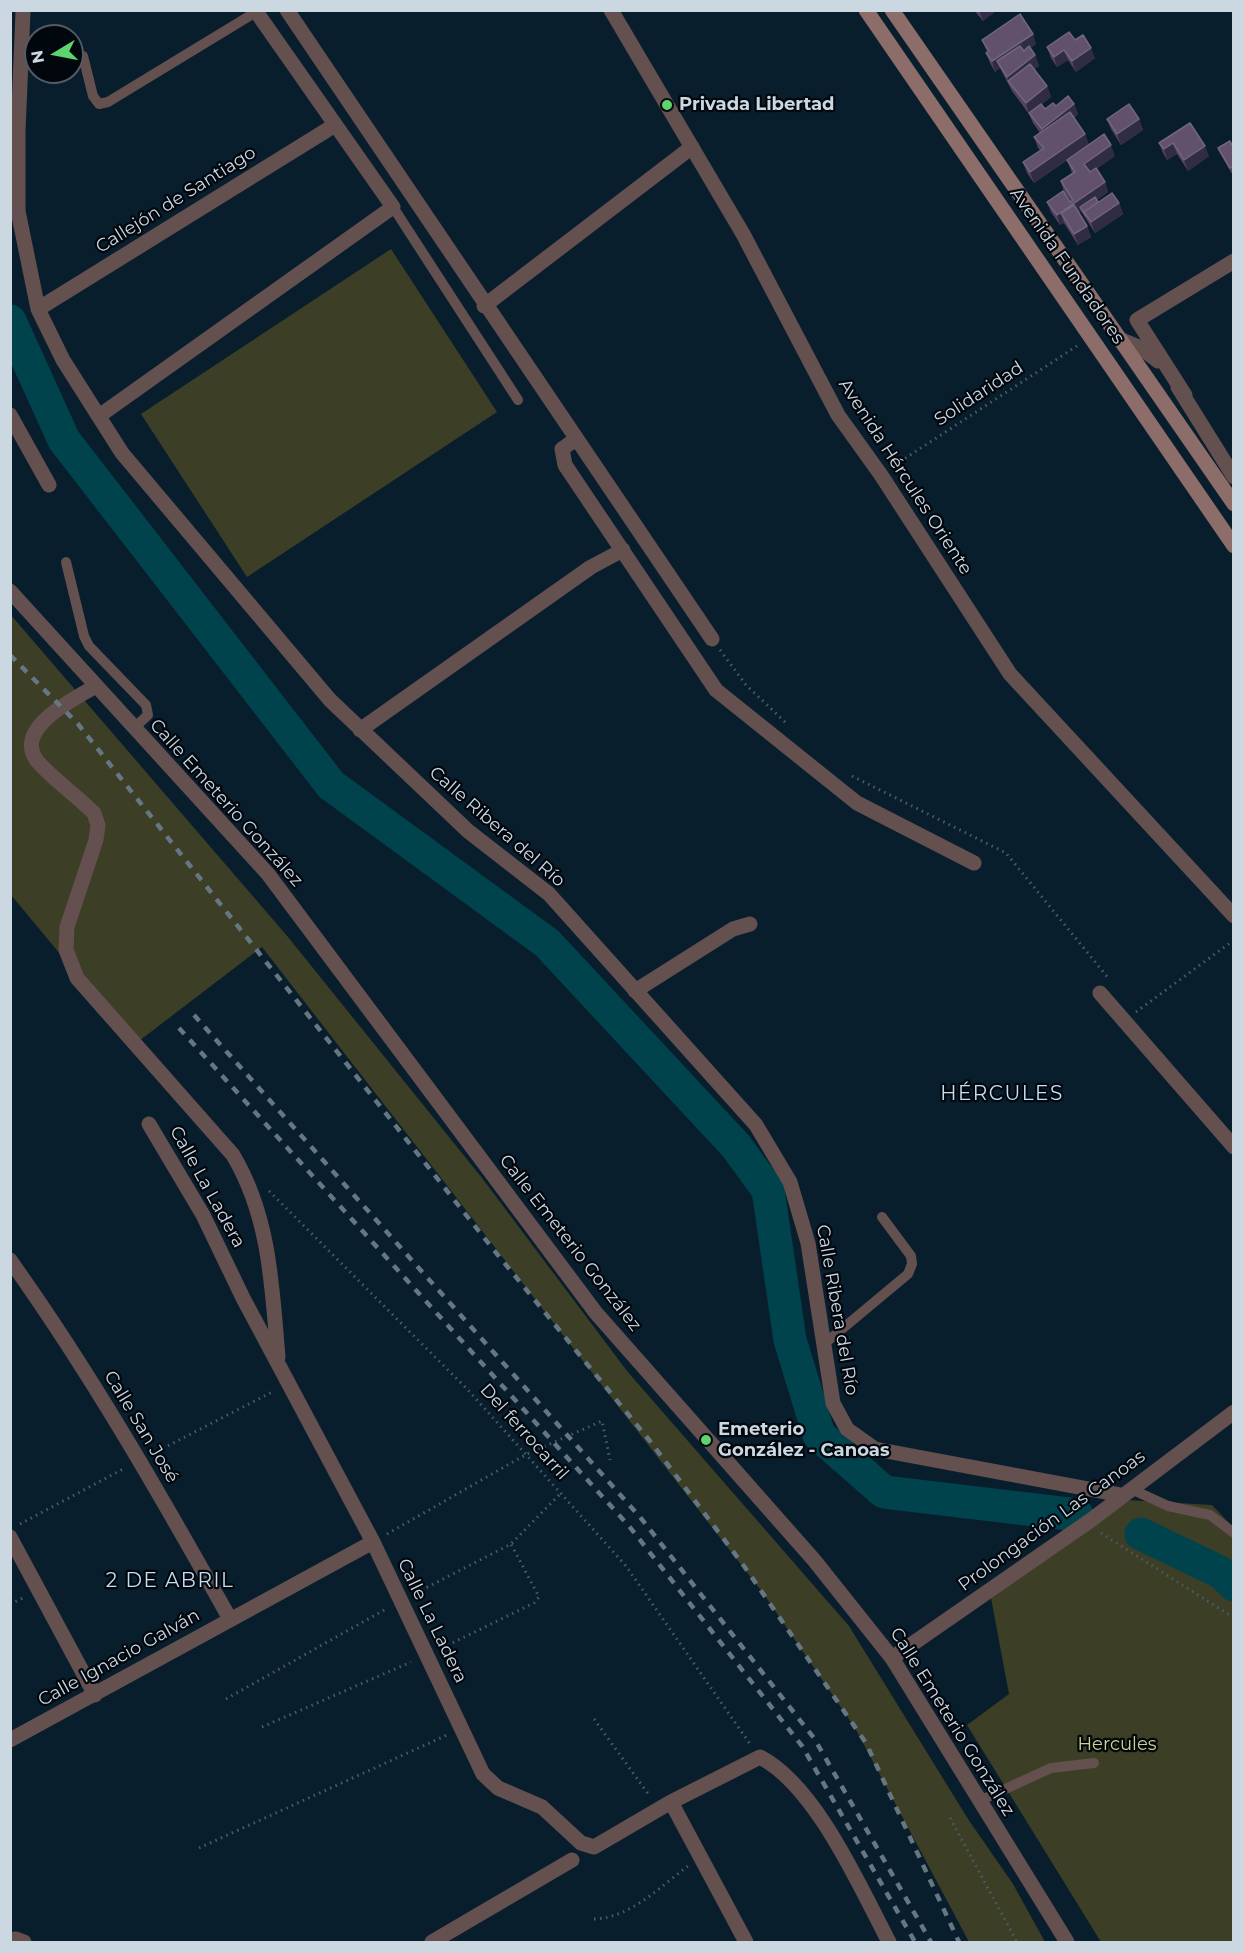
<!DOCTYPE html>
<meta charset="utf-8">
<style>
body{margin:0}
#map{position:relative;width:1244px;height:1953px;overflow:hidden;background:#091e2d;font-family:Montserrat,sans-serif}
canvas{display:block}
.frame{position:absolute;inset:0;border:12px solid #cbd8e2;pointer-events:none}
.north{position:absolute;left:24px;top:24px;width:60px;height:60px;box-sizing:border-box;background:#02070e;border:2px solid #525b63;border-radius:50%;rotate:260deg;font-size:16px;font-weight:700;line-height:24px;text-align:center;color:#cbd8e2}
.north::after{content:'';display:block;margin:auto;width:21px;height:27px;background:#5ed56c;clip-path:polygon(50% 0,100% 100%,50% 72%,0 100%)}
</style>
<div id="map">
<canvas width="1244" height="1953"></canvas>
<div class="frame"></div>
<div class="north">N</div>
</div>
<script>
const ctx = document.querySelector('canvas').getContext('2d');
ctx.lineJoin = 'round';
function fillPath(path, color) { ctx.fillStyle = color; ctx.fill(path, 'evenodd'); }
function trace(path, color, width, dash) { ctx.strokeStyle = color; ctx.lineWidth = width; ctx.lineCap = dash ? 'butt' : 'round'; ctx.setLineDash(dash || []); ctx.stroke(path); }
function label(font, color, halo, rows, align = 'center') {
  ctx.font = font + ' Montserrat,sans-serif'; ctx.lineWidth = 4.5; ctx.setLineDash([]); ctx.textBaseline = 'middle'; ctx.strokeStyle = halo; ctx.fillStyle = color; for (const [text, x, y, turn = 0] of rows) {
    ctx.save(); ctx.translate(x, y); ctx.rotate((+turn || 0) * Math.PI / 180); ctx.textAlign = isNaN(turn) ? turn : align; if (halo) ctx.strokeText(text, 0, 0); ctx.fillText(text, 0, 0); ctx.restore();
  }
}
fillPath(new Path2D(`
 M391 249 497 412 247 577 141 414Z
 M10 614 288 937 482 1178 627 1371 849 1626 968 1819 1013 1884 1045 1942H969L855 1728 763 1593 262 947 135 1044 11 895Z
 M1126 1500 1212 1505 1233 1527V1942H1101L967 1725 1009 1694 991 1598Z`), '#3c3e25');
trace(new Path2D(`
 M10 321 64 440 331 785 547 943 736 1146 768 1190 790 1340 819 1435 884 1492 1077 1515
 M1141 1534 1222 1573 1234 1585`), '#00434c', 33);
trace(new Path2D(`
 M895 465 1077 346
 M720 650 746 685 786 723
 M852 776 1006 853 1109 979
 M1136 1012 1234 940
 M269 1191 468 1390 626 1566 750 1744
 M152 1454 274 1391
 M20 1524 125 1468
 M1101 1533 1234 1618
 M387 1534 527 1454 602 1421 610 1460
 M416 1593 511 1544 561 1493
 M10 1604 25 1597
 M442 1648 534 1603 539 1597 511 1544
 M226 1699 386 1609
 M594 1719 649 1795
 M262 1727 411 1662
 M950 1818 1017 1942
 M199 1848 447 1735
 M594 1919C630 1918 660 1887 688 1866`), '#4a5c6a', 3, [1.5, 4.5]);
trace(new Path2D(`
 M83 56 93 96 99 104 108 102 256 12
 M393 207 518 400
 M66 562 84 636 89 646 146 705 148 715 134 728
 M824 1344 908 1274 912 1264 911 1256 882 1217
 M1131 1489 1168 1506 1210 1515 1234 1533
 M979 1801 1051 1768 1094 1763`), '#64504e', 10);
trace(new Path2D(`
 M287 10 712 639
 M23 12 18 131V211L38 309 63 360 122 453 330 700 468 831 549 894 756 1125 790 1182 808 1243 833 1403 847 1429 875 1449 1121 1495
 M484 306 692 147
 M38 309 335 125
 M1119 339 1141 348 1158 361
 M1178 387 1234 477
 M1185 395 1137 320 1234 261
 M10 415 49 485
 M99 416 393 207 255 10
 M576 439 562 449 565 465 716 690 857 803 974 863
 M96 686C74 699 11 729 38 762 54 780 76 795 94 813L98 825 96 840 67 927 66 950 77 978 233 1155C270 1217 272 1287 278 1357
 M360 730 591 567 623 550
 M635 991 733 929 750 924
 M1100 993 1234 1147
 M149 1124 203 1215 243 1298 373 1542 483 1774 498 1788 542 1807 581 1843 594 1847 671 1802 760 1757C816 1786 860 1887 889 1942
 M10 1260C92 1375 161 1496 230 1619
 M10 1537 95 1695
 M892 1658 1091 1520 1234 1412
 M10 1740 373 1542
 M671 1802 746 1942
 M10 1940 16 1939 24 1942
 M432 1942 572 1860`), '#64504e', 15);
trace(new Path2D(`
 M611 10 743 234 838 415 881 475 1010 674 1234 916
 M10 591 268 874 596 1313 814 1560 892 1658 1067 1942`), '#64504e', 15);
trace(new Path2D(`
 M866 10 1234 546
 M892 10 1234 504`), '#8d6d69', 15);
trace(new Path2D(`
 M10 655 78 724 493 1249 650 1441 744 1566 866 1743 959 1942
 M194 1015 640 1517 814 1738 931 1942
 M179 1028 629 1526 802 1746 915 1942`), '#667784', 4.5, [8, 8]);
fillPath(new Path2D(`
 M974 10H997L983 21Z
 M982 40 1036 44 1030 48 1035 55 1039 66 1034 69 1047 86 1051 97 1041 105 1045 109 1056 106 1074 104 1078 114 1074 118 1085 134 1089 145 1034 183 1027 173 1023 162 1041 151 1038 148 1034 137 1040 133 1033 123 1029 114 1012 91 1000 68 995 72 990 63 986 53 987 52Z
 M1047 47 1095 58 1076 72 1068 60 1057 67 1051 58Z
 M1107 119H1139L1143 130 1121 145 1111 129Z
 M1190 123 1209 156 1188 171 1177 154 1167 160 1163 153 1159 143Z
 M1233 147V173L1232 174 1220 153 1218 148Z
 M1115 156 1096 169 1105 182 1108 192 1097 200 1098 202 1119 203 1123 214 1095 233 1081 211 1078 213 1087 226 1091 237 1078 245 1064 223 1060 225 1051 212 1047 202 1071 201 1064 192 1061 181 1072 173 1067 160Z`), '#55405f');
fillPath(new Path2D(`
 M979 10H997L983 21Z
 M1033 34 1036 44 1001 68 997 61 1000 68 995 72 992 61Z
 M1091 48 1095 58 1076 72 1072 61Z
 M1064 50 1068 60 1057 67 1054 57Z
 M1035 55 1039 66 1012 86 1008 81 1007 77Z
 M1047 86 1051 97 1029 114 1026 103Z
 M1074 104 1078 114 1046 140 1042 129Z
 M1139 119 1143 130 1121 145 1117 134Z
 M1085 134 1089 145 1034 183 1030 172Z
 M1173 143 1177 154 1167 160 1164 149Z
 M1111 145 1115 156 1088 175 1084 164Z
 M1205 146 1209 156 1188 171 1184 160Z
 M1105 182 1108 192 1082 211 1080 207 1081 211 1066 221 1061 213 1064 223 1060 225 1057 215Z
 M1119 203 1123 214 1095 233 1091 222Z
 M1087 226 1091 237 1078 245 1074 234Z`), '#312c45');
const building = new Path2D(`
 M1020 14 1033 34 992 61 986 53 989 51 982 40Z
 M1069 32 1075 40 1083 35 1091 48 1072 61 1064 50 1054 57 1047 47Z
 M1020 46 1024 51 1029 46 1035 55 1007 77 997 61Z
 M1030 64 1047 86 1026 103 1008 81Z
 M1068 96 1074 104 1042 129 1029 113 1041 104 1045 109 1053 103 1056 106Z
 M1129 104 1139 119 1117 134 1107 119Z
 M1070 112 1085 134 1030 172 1023 162 1044 148 1034 137Z
 M1190 123 1205 146 1184 160 1173 143 1164 149 1159 143Z
 M1104 134 1111 145 1084 164 1090 172 1096 168 1105 182 1057 215 1047 202 1063 191 1070 202 1073 200 1061 181 1075 172 1067 160Z
 M1230 141 1233 147V166L1230 168 1218 148Z
 M1112 193 1119 203 1091 222 1084 212Z
 M1095 197 1098 202 1084 212 1086 216 1080 207Z
 M1074 205 1087 226 1074 234 1061 213Z`);
fillPath(building, '#62516d');
trace(building, '#72667f', 1.5);
for (const [x, y, r, color] of [
 [667,105,6,"#5ed56c"],
 [706,1440,6,"#5ed56c"]
]) { const dot = new Path2D(); dot.arc(x, y, r, 0, 2 * Math.PI); ctx.fillStyle = color; ctx.fill(dot); trace(dot, '#02070e', 2); }
label('bold 18px', '#cbd8e2', '#02070e', [
 ["Privada Libertad",679,105],
 ["Emeterio",718,1430],
 ["González - Canoas",718,1451]
], 'left');
label('18px', '#cbd8e2', '#02070e', [
 ["Callejón de Santiago",176,200,-32],
 ["Avenida Fundadores",1067,266,55],
 ["Solidaridad",979,394,-33],
 ["Avenida Hércules Oriente",905,477,57],
 ["Calle Emeterio González",226,803,48],
 ["Calle Ribera del Río",497,827,41],
 ["Calle La Ladera",207,1187,61],
 ["Calle Emeterio González",570,1243,52],
 ["Calle Ribera del Río",837,1310,80],
 ["Calle San José",141,1427,59],
 ["Del ferrocarril",524,1432,48],
 ["Prolongación Las Canoas",1052,1521,-36],
 ["Calle La Ladera",432,1621,64],
 ["Calle Ignacio Galván",119,1658,-29],
 ["Calle Emeterio González",952,1722,58]
]);
label('18px', '#ccd28c', '#02070e', [
 ["Hercules",1117,1745]
]);
ctx.letterSpacing = '1.5px';
label('20px', '#c4def2', '#02070e', [
 ["HÉRCULES",1002,1094],
 ["2 DE ABRIL",170,1581]
]);
ctx.letterSpacing = '0px';
</script>
